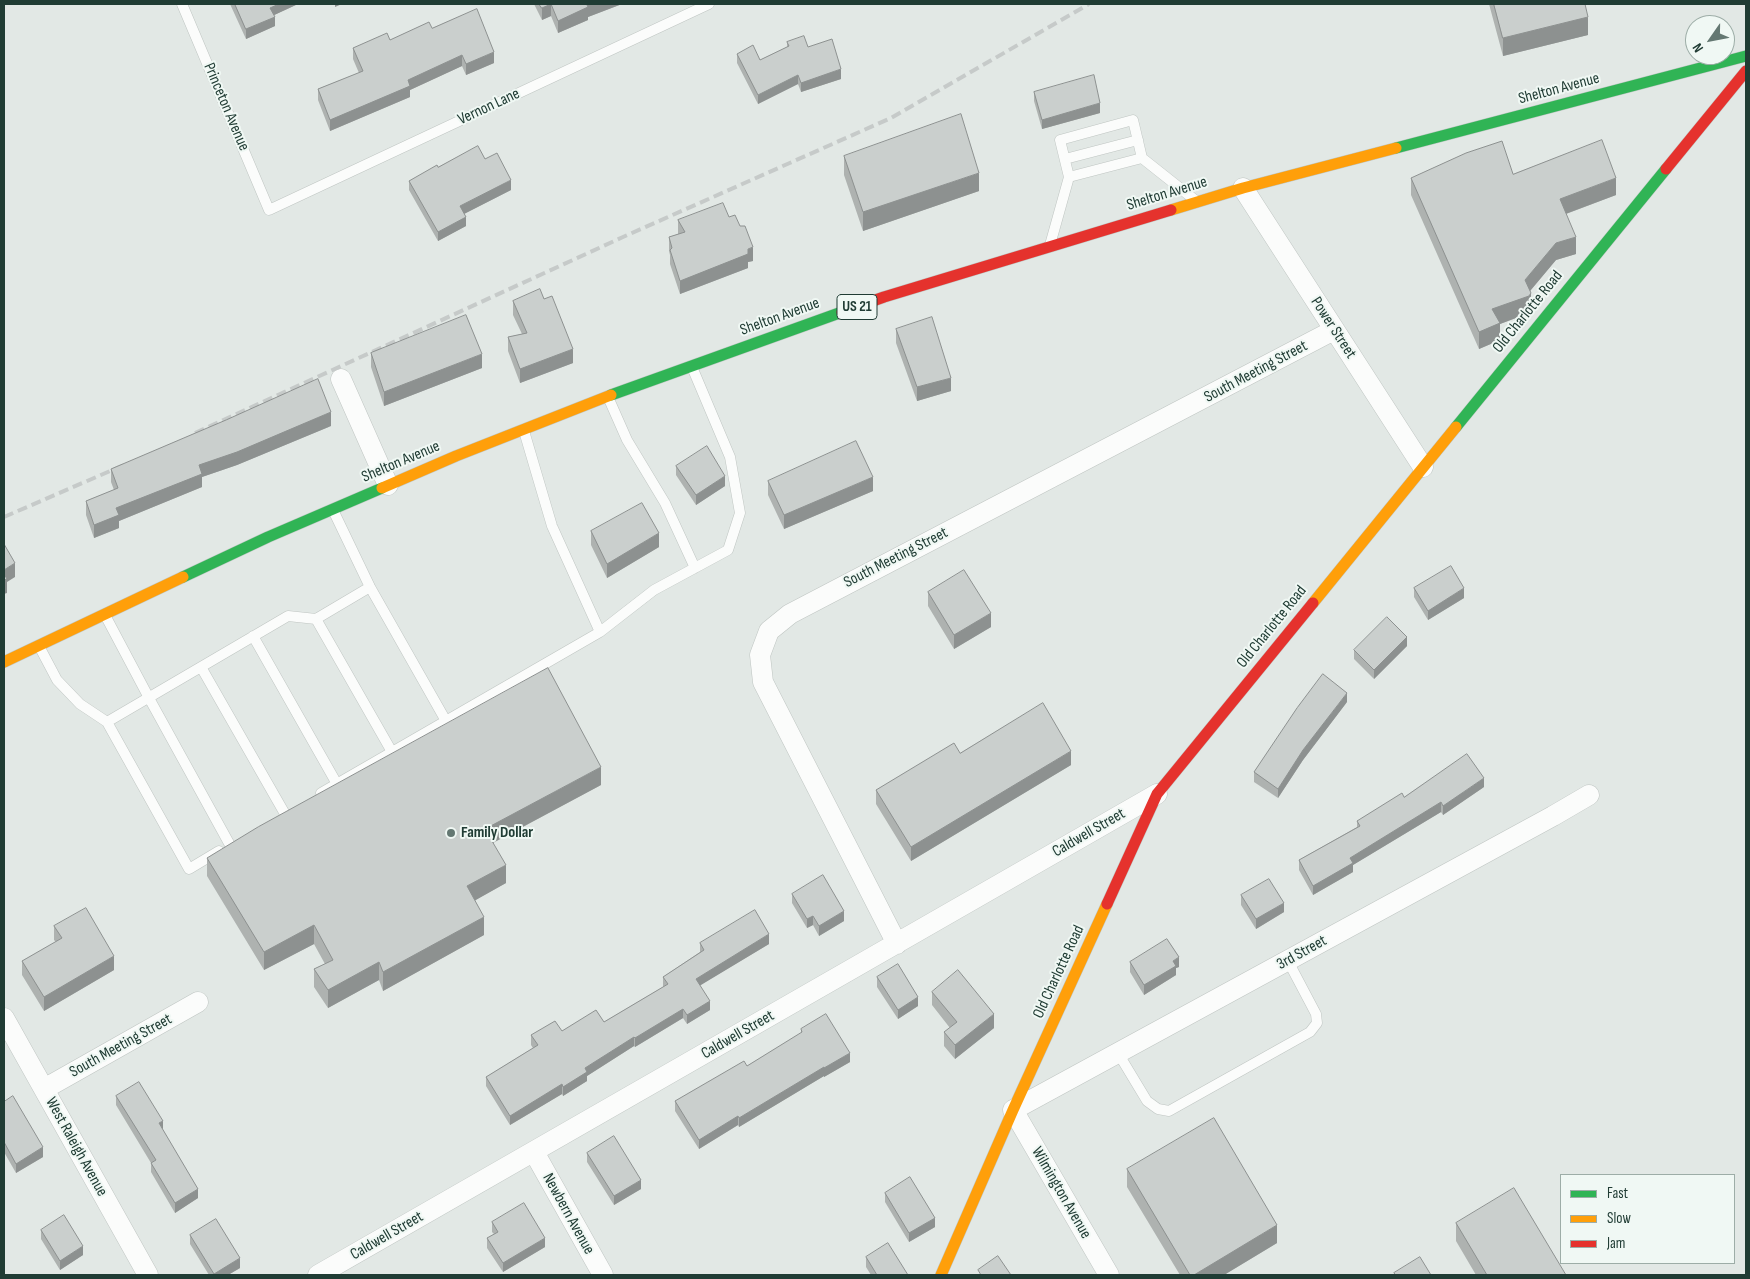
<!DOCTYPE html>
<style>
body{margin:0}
#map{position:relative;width:1750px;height:1279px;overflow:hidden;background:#e2e8e5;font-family:"Sofia Sans Condensed",sans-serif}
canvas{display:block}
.frame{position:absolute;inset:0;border:5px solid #203c34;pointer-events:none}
.legend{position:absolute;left:1560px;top:1174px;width:175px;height:90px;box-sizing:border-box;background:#f0f8f4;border:1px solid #9dada7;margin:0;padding:6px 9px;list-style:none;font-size:15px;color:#203c34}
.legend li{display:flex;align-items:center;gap:10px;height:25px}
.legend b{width:25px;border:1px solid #9dada7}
.north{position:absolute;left:1685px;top:15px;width:50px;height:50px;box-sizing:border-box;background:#f0f8f4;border:1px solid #9dada7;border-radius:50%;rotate:237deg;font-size:14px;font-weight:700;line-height:20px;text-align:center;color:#203c34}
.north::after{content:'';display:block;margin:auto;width:18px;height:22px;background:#647872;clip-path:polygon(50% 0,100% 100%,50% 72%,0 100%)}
</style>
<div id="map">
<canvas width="1750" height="1279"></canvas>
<div class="frame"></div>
<ul class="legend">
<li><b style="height:6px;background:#30b455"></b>Fast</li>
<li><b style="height:6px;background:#ff9f0a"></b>Slow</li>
<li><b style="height:6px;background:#e5322d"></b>Jam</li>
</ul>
<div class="north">N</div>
</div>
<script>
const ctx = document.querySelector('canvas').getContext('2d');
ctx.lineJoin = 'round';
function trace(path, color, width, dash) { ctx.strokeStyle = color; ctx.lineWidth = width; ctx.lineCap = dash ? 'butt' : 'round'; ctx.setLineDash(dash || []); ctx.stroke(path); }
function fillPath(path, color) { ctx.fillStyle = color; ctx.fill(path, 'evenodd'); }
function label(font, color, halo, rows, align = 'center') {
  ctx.font = font + ' "Sofia Sans Condensed",sans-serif'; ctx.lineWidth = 4; ctx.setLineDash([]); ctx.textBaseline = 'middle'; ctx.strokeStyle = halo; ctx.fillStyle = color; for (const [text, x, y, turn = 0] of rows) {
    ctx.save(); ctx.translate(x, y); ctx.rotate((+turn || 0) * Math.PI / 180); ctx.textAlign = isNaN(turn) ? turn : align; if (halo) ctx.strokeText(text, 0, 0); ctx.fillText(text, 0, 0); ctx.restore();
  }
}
const lane = new Path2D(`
 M182 4 269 210 709 4
 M1065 159 1138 140
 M1069 177 1142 158
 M1050 245 1069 177 1060 140 1133 120 1142 158 1195 200
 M608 397 627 440 665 503 695 568
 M333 510 370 587 446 721
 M105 615 149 698 230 845
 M316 619 392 752
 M600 632 654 590 728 550 740 513 730 457 692 367
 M253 636 337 784
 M39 646 57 680 80 704 107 722 189 869 219 851
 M201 667 285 814
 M107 722 288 616 316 619 370 587
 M321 793 600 632 552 526 524 431
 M1118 1053 1147 1101 1158 1109 1169 1111 1310 1032 1317 1023 1316 1014 1288 961`);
const street = new Path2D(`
 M1243 188 1423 467
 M341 379 388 485
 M897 944 763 682 760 655 769 631 790 614 1334 330
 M4 1018 148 1275
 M44 1089 198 1002
 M534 1152 603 1275
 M318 1275 1157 794
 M1109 1275 1013 1110 1553 816 1589 795`);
const fast = new Path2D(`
 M1396 148 1746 56
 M611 395 842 312
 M1456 427 1666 169
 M183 577 268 537 382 488`);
const slow = new Path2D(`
 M1171 210 1243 188 1396 148
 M382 488 456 456 611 395
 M1313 603 1456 427
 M4 662 183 577
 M941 1275 1013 1110 1107 904`);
const jam = new Path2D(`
 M1666 169 1746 71
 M842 312 884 297 1171 210
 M1107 904 1157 794 1313 603`);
trace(lane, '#bfc5c2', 11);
trace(street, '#bfc5c2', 21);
trace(fast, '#bec6c3', 12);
trace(slow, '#bec6c3', 12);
trace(jam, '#bec6c3', 12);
trace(lane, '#fbfcfb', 10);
trace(street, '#fbfcfb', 20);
trace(fast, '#30b455', 11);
trace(slow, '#ff9f0a', 11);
trace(jam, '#e5322d', 11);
trace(new Path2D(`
 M195 433 623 237 891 118 1089 4
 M4 517 124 465`), '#c6cac9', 4, [10, 5]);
fillPath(new Path2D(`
 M230 4H298L274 15 275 26 246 39Z
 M534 4H622L588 17V20L558 33 551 16 542 20Z
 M1489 4H1585L1588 35 1503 56Z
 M432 28 494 63 466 75 462 66 410 90V97L330 131 318 100V89L359 73 353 59V48L390 40Z
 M787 42 808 47 841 79 801 92 798 84 758 104 737 63V54L760 60 787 47Z
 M1034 92 1100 113 1042 129 1034 101Z
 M844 156 979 191 863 231 844 175Z
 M485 159 511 190 464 214 466 226 438 241 409 190V181L438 167Z
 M1513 174 1616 195 1566 214 1576 254 1556 260 1530 291 1531 310 1529 313 1500 324V340L1479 349 1411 195V178Z
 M729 217 753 261 748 262V268L680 294 670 264V255L669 251V237L678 234V220Z
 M544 299 573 363 520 383 508 351V337L522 334 513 315V301Z
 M896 329 951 391 917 401 896 343Z
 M371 353 482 368 384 406 371 367Z
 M331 426 237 465 202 477V487L119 521V528L94 538 86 515V501L114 490 111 482V469Z
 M676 466 725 486 696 505 676 475Z
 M768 481 873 491 784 529 768 495Z
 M591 531 659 547 607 578 591 545Z
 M1414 588 1464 598 1428 620 1414 597Z
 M928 592 991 627 954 649 928 606Z
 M1407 646 1374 679 1354 659V650Z
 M1347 702 1303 760 1278 798 1254 782V772Z
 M960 753 1071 765 911 861 876 804V790Z
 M601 785 493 843 506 883 475 900 484 935 383 991 379 980 328 1008 314 987V969L325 964 314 944 264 970 207 876V858Z
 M1484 787 1443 815 1441 812 1353 865V872L1313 895 1299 870V860L1357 827V821Z
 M792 894 844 921 819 936 813 925 807 928 792 903Z
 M1241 895 1284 912 1256 929 1241 905Z
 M54 926 114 970 44 1011 22 975V961L56 942 54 940Z
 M700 943 769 944 700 985 710 1010 687 1024 683 1018 635 1047 634 1046 587 1076V1081L563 1096 562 1094 510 1125 486 1086V1077L533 1048 531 1045V1035L562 1031 604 1022 663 987V977L700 952Z
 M1130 962 1179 967 1176 968V975L1144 995 1130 972Z
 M877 977 918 1006 898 1019 877 987Z
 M932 992 994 1028 955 1059 944 1046V1032L950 1028 932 1005Z
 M801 1029 850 1062 824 1077V1076L739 1127 738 1125 699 1149 675 1111V1101L747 1066 801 1034Z
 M116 1096 163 1130 198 1198 175 1213 151 1172V1163L116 1105Z
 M4 1102 43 1157 16 1173 4 1152Z
 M587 1153 641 1189 614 1205 587 1162Z
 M1127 1169 1277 1243 1224 1275H1180L1127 1187Z
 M885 1193 935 1227 909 1242 885 1202Z
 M492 1222 545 1247 503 1272 487 1248V1238L494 1234 492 1232Z
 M1456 1223 1566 1275H1476L1456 1241Z
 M41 1230 83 1255 60 1270 41 1239Z
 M190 1235 240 1268 228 1275H209L190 1244Z
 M866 1257 908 1275H871L866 1267Z`), '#aeb2b0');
fillPath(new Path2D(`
 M279 4H298L270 17V8Z
 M335 4H342L335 7Z
 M551 4V16L542 20V8Z
 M590 4H622L588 17V20L558 33V21Z
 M275 17V26L246 39V29Z
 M1588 17V35L1503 56V38Z
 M494 52V63L466 75V64Z
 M462 55V66L410 90V97L330 131V120L408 80Z
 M841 69V79L801 92V83Z
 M798 75V84L758 104V95Z
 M1100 103V113L1042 129V120Z
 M979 173V191L863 231V212Z
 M1616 178V195L1560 216V199Z
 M511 180V190L460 216V206Z
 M466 217V226L438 241V232Z
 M1576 237V254L1556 260 1525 297V280L1556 243Z
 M753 247V261L748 262V268L680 294V281Z
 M1531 293V310L1529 313 1500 324V340L1479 349V332L1492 309Z
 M573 349V363L520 383V369Z
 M482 354V368L384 406V392Z
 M951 378V391L917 401V387Z
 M331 412V426L237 465 202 477V487L119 521V528L94 538V525L116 508 199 465Z
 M725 476V486L696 505V495Z
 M873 477V491L784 529V515Z
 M659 533V547L607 578V564Z
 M15 563V577L7 582V593L4 594V570Z
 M1464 588V598L1428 620V611Z
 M991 613V627L954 649V635Z
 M1407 637V646L1374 679V670Z
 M1347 693V702L1303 760 1278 798V789L1303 750Z
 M1071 751V765L911 861V847Z
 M601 767V785L485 847V829Z
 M1484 778V787L1443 815V806Z
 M1441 802V812L1353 865V872L1313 895V886L1350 858Z
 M506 865V883L467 905V886Z
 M1284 903V912L1256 929V919Z
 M844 911V921L819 936V926Z
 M813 916V925L807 928V919Z
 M484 917V935L383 991V972Z
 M314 925V944L264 970V952Z
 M769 934V944L696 988V979Z
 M114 956V970L44 1011V997Z
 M1179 957V967L1176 968V975L1144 995V985L1173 961Z
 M379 962V980L328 1008V990Z
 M918 997V1006L898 1019V1010Z
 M710 1001V1010L687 1024V1015Z
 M683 1009V1018L635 1047V1038Z
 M994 1014V1028L955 1059V1045Z
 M634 1037V1046L587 1076V1081L563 1096V1087L585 1068Z
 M850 1053V1062L824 1077V1068Z
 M824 1067V1076L739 1127V1118Z
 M562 1084V1094L510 1125V1116Z
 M738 1116V1125L699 1149V1140Z
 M163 1121V1130L159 1123Z
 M43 1147V1157L16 1173V1164Z
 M641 1180V1189L614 1205V1196Z
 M198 1189V1198L175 1213V1203Z
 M935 1218V1227L909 1242V1233Z
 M1277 1225V1243L1224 1275H1194Z
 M545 1238V1247L503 1272V1263Z
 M83 1246V1255L60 1270V1261Z
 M240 1258V1268L228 1275H214V1274Z`), '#8d9190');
const building = new Path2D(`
 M235 4H279L270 8 275 17 246 29Z
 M539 4H590L587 5 588 7 558 21 551 4 542 8Z
 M1494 4H1585L1588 17 1503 38Z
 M477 9 494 52 466 64 462 55 408 80 410 86 330 120 318 89 363 71 353 48 387 33 390 40 429 22 432 28Z
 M804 36 808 47 832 39 841 69 801 83 798 75 758 95 737 54 753 45 760 60 789 46 787 42Z
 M1094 75 1100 103 1042 120 1034 92Z
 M961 114 979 173 863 212 844 156Z
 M1602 140 1616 178 1560 199 1576 237 1556 243 1525 280 1531 293 1529 296 1492 309 1500 323 1479 332 1411 178 1466 153 1502 141 1513 174Z
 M478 146 485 159 497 153 511 180 460 206 466 217 438 232 409 181 437 165 438 167Z
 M723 203 729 217 735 215 740 226H745L753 247 748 249V254L680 281 670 250 672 248 669 237 685 232 678 220Z
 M540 289 544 299 552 296 573 349 520 369 508 337 527 333 513 301Z
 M466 315 482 354 384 392 371 353Z
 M932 317 951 378 917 387 896 329Z
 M318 379 331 412 237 452 199 465 202 474 116 508 119 515 94 525 86 501 118 488 111 469 226 420Z
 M856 441 873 477 784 515 768 481Z
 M707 446 725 476 696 495 676 466Z
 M642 503 659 533 607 564 591 531Z
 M4 544 15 563 4 570Z
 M1451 566 1464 588 1428 611 1414 588Z
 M964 570 991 613 954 635 928 592Z
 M4 574 7 579 4 580Z
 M1387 617 1407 637 1374 670 1354 650Z
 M548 668 601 767 485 829 506 865 467 886 484 917 383 972 379 962 328 990 314 969 333 960 314 925 264 952 207 858 258 827Z
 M1323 674 1347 693 1303 750 1278 789 1254 772 1297 708Z
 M1043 703 1071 751 911 847 876 790 954 743 960 753Z
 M1467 754 1484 778 1443 806 1441 802 1350 858 1353 863 1313 886 1299 860 1360 826 1357 821 1402 793 1404 797Z
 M823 875 844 911 819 926 813 916 807 919 792 894Z
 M1269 879 1284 903 1256 919 1241 895Z
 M86 908 114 956 44 997 22 961 62 938 54 926Z
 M755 910 769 934 696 979 710 1001 687 1015 683 1009 635 1038 634 1037 585 1068 587 1072 563 1087 562 1084 510 1116 486 1077 538 1045 531 1035 555 1021 562 1031 596 1010 604 1022 668 984 663 977 704 950 700 943Z
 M1167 939 1179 957 1173 961 1176 966 1144 985 1130 962Z
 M898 964 918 997 898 1010 877 977Z
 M958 970 994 1014 955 1045 944 1032 957 1022 932 992Z
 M826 1014 850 1053 824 1068V1067L739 1118 738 1116 699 1140 675 1101 744 1061 747 1066 802 1032 801 1029Z
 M139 1082 163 1121 159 1123 198 1189 175 1203 151 1163 156 1160 116 1096Z
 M13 1096 43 1147 16 1164 4 1142V1102Z
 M1214 1118 1277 1225 1194 1275H1190L1127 1169Z
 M614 1136 641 1180 614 1196 587 1153Z
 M910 1177 935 1218 909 1233 885 1193Z
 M1514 1188 1566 1275H1487L1456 1223Z
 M524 1203 545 1238 503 1263 487 1238 498 1232 492 1222Z
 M64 1215 83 1246 60 1261 41 1230Z
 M216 1219 240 1258 214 1274 190 1235Z
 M888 1243 908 1275H877L866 1257Z
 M998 1256 1011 1275H981L978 1270Z
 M1420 1257 1431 1275H1396L1394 1273Z`);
fillPath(building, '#cacfcd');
trace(building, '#8d9190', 1);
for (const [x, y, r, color] of [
 [451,833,5,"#647872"]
]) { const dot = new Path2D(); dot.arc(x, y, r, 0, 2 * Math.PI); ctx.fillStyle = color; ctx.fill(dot); trace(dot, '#f0f8f4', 2); }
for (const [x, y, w] of [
 [857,307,40]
]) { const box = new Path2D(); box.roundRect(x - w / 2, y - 12.5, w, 25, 4); ctx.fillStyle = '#f0f8f4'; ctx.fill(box); trace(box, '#203c34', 1); }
label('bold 15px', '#203c34', null, [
 ["US 21",857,307]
]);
label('16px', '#203c34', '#f0f8f4', [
 ["Shelton Avenue",1559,89,-15],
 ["Princeton Avenue",226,107,67],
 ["Vernon Lane",489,107,-25],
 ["Shelton Avenue",1167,194,-17],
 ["Old Charlotte Road",1528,312,-51],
 ["Shelton Avenue",780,317,-20],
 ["Power Street",1333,328,57],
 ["South Meeting Street",1256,372,-28],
 ["Shelton Avenue",401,462,-23],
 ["South Meeting Street",896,558,-27],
 ["Old Charlotte Road",1272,627,-51],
 ["Caldwell Street",1089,833,-30],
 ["3rd Street",1302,953,-29],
 ["Old Charlotte Road",1059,972,-65],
 ["Caldwell Street",738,1035,-30],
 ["South Meeting Street",121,1046,-29],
 ["West Raleigh Avenue",76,1147,61],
 ["Wilmington Avenue",1061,1193,60],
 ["Newbern Avenue",568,1214,61],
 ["Caldwell Street",387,1236,-30]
]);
label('bold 16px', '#203c34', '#f0f8f4', [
 ["Family Dollar",461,833]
], 'left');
</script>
